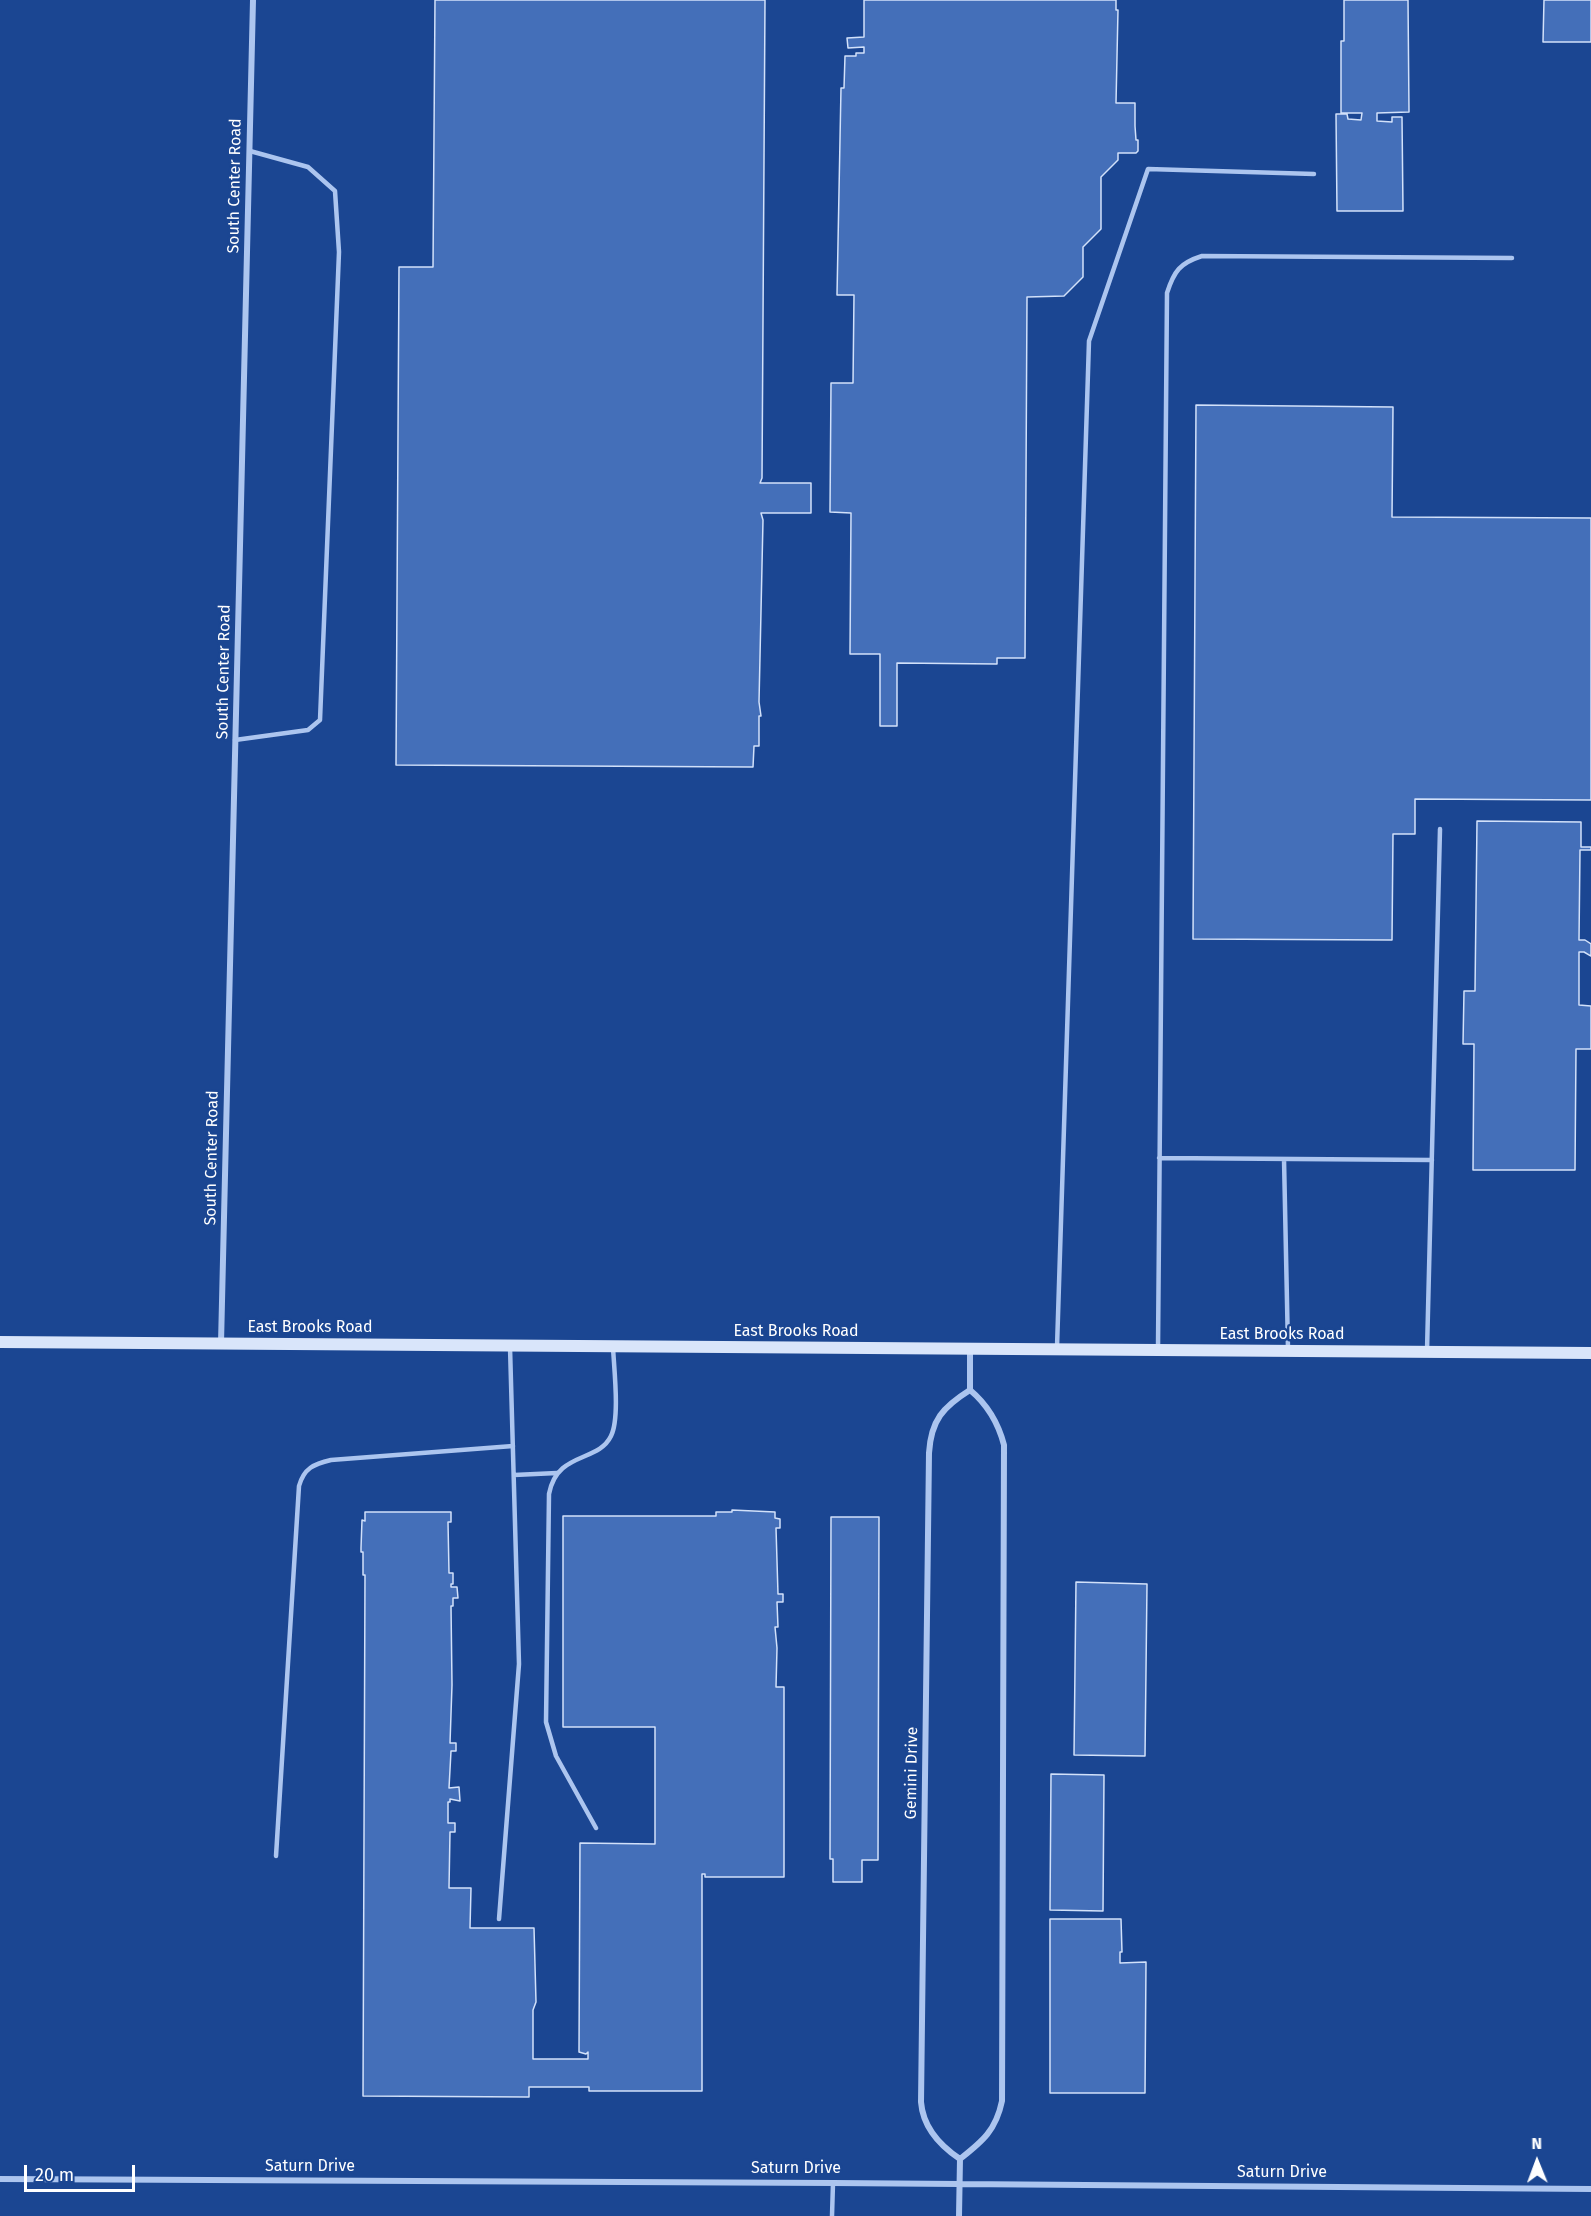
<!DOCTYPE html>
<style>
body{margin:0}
#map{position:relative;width:1591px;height:2216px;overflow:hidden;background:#1b4692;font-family:"Fira Sans",sans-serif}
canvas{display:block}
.north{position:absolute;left:1507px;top:2132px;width:60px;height:60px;-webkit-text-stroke:4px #1b4692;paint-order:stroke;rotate:359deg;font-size:16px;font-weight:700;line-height:24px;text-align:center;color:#fff}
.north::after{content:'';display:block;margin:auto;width:21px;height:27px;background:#fff;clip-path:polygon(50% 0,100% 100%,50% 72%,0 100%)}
.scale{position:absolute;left:24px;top:2165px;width:111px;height:27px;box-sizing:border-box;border:3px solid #fff;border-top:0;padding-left:8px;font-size:18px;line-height:21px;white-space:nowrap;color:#fff;-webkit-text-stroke:4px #1b4692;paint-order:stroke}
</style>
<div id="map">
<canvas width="1591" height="2216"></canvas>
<div class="north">N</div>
<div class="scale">20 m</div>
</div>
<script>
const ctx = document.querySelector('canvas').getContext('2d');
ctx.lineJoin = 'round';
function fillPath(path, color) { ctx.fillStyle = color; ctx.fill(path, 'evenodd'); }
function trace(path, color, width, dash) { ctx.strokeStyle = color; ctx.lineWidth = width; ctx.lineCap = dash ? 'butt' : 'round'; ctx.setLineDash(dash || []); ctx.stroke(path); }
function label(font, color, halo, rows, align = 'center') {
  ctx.font = font + ' "Fira Sans",sans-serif'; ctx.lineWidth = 5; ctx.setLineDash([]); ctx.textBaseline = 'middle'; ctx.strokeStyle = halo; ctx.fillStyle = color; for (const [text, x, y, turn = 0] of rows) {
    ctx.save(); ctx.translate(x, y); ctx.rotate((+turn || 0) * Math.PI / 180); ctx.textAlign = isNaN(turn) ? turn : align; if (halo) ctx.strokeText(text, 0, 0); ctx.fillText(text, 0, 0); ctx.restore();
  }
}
const building = new Path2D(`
 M435 0H765L762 478 760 483H811V513H761L763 520 759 702 761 716H759V746H754L753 767 396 765 399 267H433Z
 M864 0H1116V10H1118L1116 103H1135V126L1136 140H1138V151L1136 153H1118V160L1101 177V229L1083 247V277L1064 296 1027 297 1025 658H997V664L897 663V726H880V654H850L851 513 830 512 831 383H853L854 295H837L841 88H844L845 56H856V53H864V47L848 48 847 38 864 37Z
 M1344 0H1408L1409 112 1377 113V121L1392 122V117H1402L1403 211H1337L1336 114H1347L1348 119 1361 120 1362 113H1341V41H1344Z
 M1544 0H1591V42H1543Z
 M1196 405 1393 407 1392 517 1591 518V800L1415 799V834H1393L1392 940 1193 939Z
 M1477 821 1581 822V847H1591V850H1580L1579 940H1585L1591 944V956L1584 952H1579V1005L1591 1006V1049H1576L1575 1170H1473L1474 1044H1463L1464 991H1475Z
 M732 1510 775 1512V1518L780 1519V1528H776L778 1594H783V1602H777L778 1627H775L777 1648 776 1687H784V1877H705V1874H702V2091H589V2087H529V2097L363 2096 365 1575H363V1552H361V1548L362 1520 365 1521V1512H451V1522H448L449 1573H453V1584H451V1587H457L458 1598H453V1606H451L452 1685 450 1743H456V1751H451L449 1788 459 1787 460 1801 450 1799V1802H448V1823H455V1832H450L449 1888H471L470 1928H534L536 2002 533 2010V2059H588V2052L586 2054 579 2052 580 1843 655 1844V1727H563V1516H716V1512H732Z
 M831 1517H879L878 1860H862V1882H833V1859H830Z
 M1076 1582 1147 1584 1145 1756 1074 1755Z
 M1051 1774 1104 1775 1103 1911 1050 1910Z
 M1050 1919H1121L1122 1952H1120V1963L1146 1962 1145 2093H1050Z`);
fillPath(building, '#446fb9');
trace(building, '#d2e1fa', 1.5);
trace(new Path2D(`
 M235 740 308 730 320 720 339 252 335 191 308 167 250 151
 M1159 1158 1432 1160
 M1284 1159 1288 1349
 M1057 1347 1089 341 1148 169 1314 174
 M1158 1348 1167 293C1174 271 1180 263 1202 256L1512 258
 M1427 1351 1440 829
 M514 1475 557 1473
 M596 1828 556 1756 546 1722 549 1494C557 1451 598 1463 611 1436 620 1418 614 1369 613 1347
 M276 1856 299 1486C304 1468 314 1464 331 1460L513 1446
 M499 1919 519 1664 510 1347
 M832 2216 833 2183`), '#acc5ef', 4.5);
trace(new Path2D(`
 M221 1343 253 0
 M960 2159C983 2141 996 2130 1002 2101L1004 1445C998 1422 988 1405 970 1390V1350
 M960 2159C939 2145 923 2127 921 2102L929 1453C931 1420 943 1407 970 1390
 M0 2179 833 2183 1591 2189
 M959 2216 960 2159`), '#acc5ef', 6);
trace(new Path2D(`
 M0 1342 1591 1353`), '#d9e5fa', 12);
label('16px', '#fff', '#1b4692', [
 ["South Center Road",235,186,-89],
 ["South Center Road",224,672,-89],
 ["South Center Road",212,1158,-89],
 ["East Brooks Road",310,1328],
 ["East Brooks Road",796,1332],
 ["East Brooks Road",1282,1335],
 ["Gemini Drive",912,1773,-89],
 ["Saturn Drive",310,2167],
 ["Saturn Drive",796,2169],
 ["Saturn Drive",1282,2173]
]);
</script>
